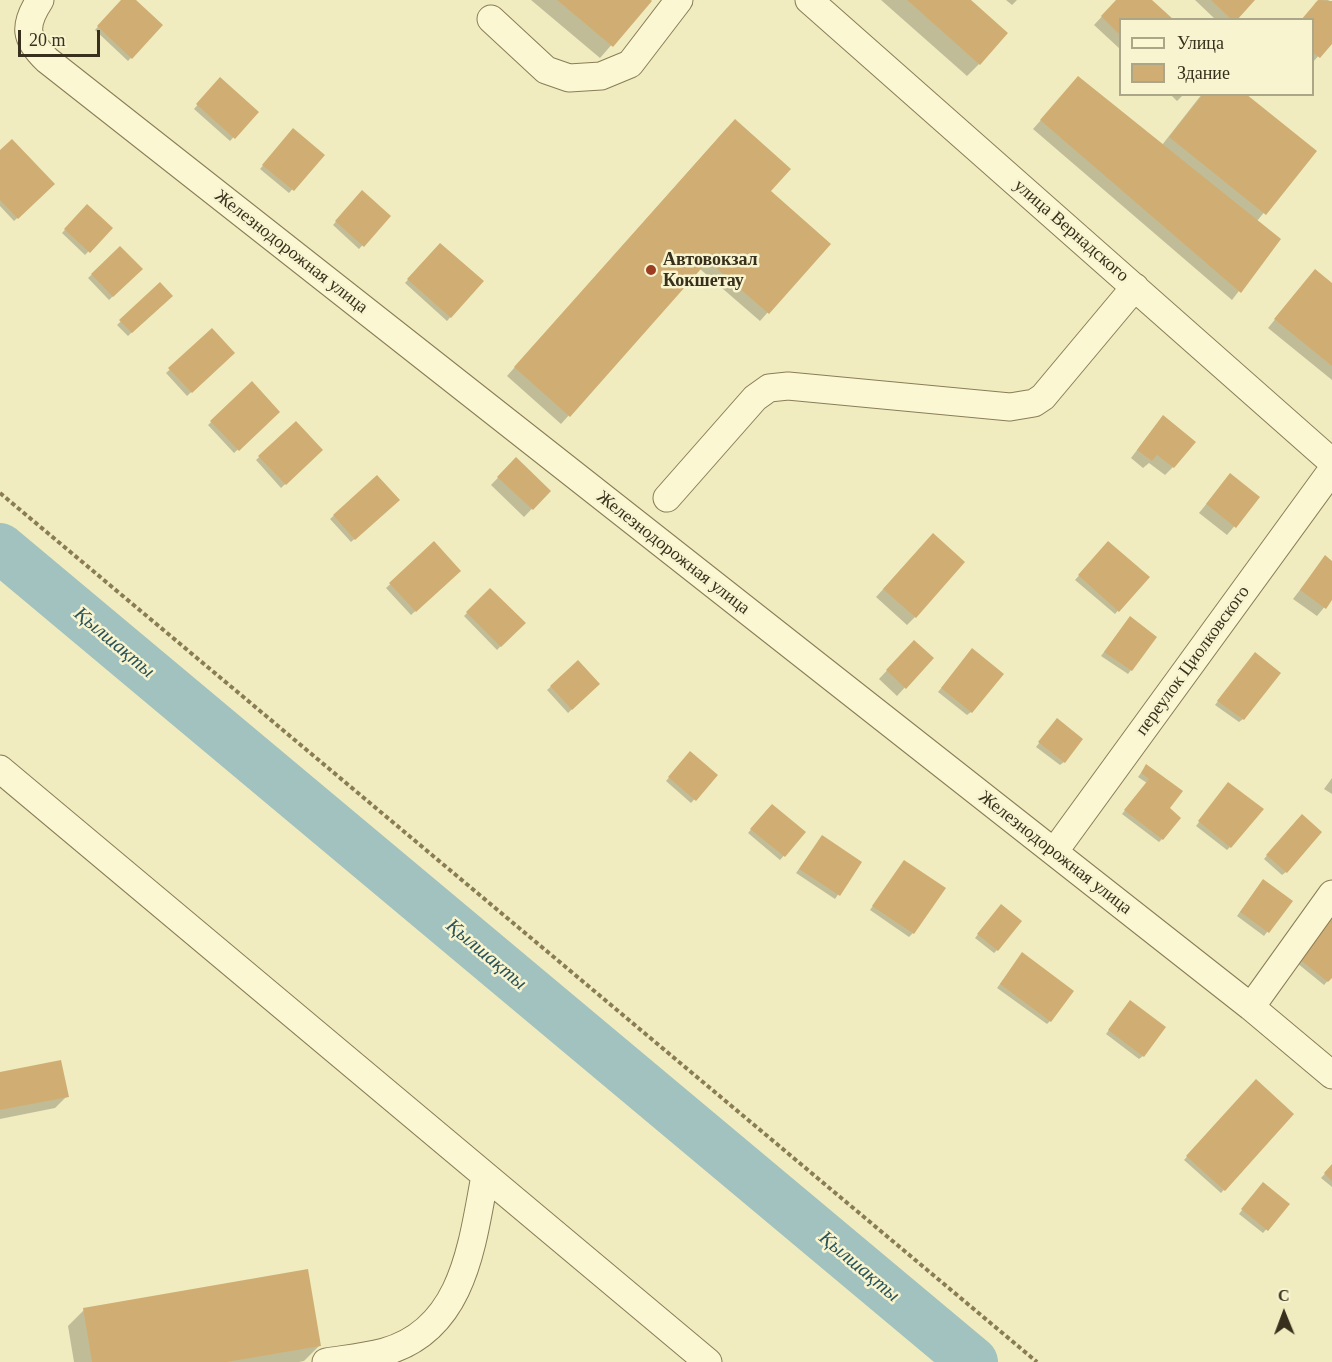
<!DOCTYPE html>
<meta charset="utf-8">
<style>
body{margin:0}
#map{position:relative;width:1332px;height:1362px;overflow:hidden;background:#f0ecbf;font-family:"Times New Roman",serif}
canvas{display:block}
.legend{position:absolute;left:1119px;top:18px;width:195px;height:78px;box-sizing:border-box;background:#f7f4cf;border:2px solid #aba687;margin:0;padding:8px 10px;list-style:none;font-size:18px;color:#38301c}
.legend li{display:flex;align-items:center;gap:12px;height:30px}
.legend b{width:30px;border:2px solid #aba687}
.north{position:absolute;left:1254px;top:1284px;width:60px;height:60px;-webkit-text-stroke:4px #f7f4cf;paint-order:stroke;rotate:359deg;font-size:16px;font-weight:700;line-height:24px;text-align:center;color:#38301c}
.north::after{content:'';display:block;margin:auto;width:21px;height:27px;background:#38301c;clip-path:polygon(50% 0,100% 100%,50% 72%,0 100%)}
.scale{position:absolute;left:18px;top:30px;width:82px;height:27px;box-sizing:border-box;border:3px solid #38301c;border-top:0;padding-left:8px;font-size:18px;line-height:21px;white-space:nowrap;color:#38301c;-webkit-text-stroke:4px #f7f4cf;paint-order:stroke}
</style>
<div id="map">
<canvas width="1332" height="1362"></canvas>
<ul class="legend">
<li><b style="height:8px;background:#faf7d2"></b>Улица</li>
<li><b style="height:16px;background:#d0ae73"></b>Здание</li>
</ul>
<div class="north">С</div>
<div class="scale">20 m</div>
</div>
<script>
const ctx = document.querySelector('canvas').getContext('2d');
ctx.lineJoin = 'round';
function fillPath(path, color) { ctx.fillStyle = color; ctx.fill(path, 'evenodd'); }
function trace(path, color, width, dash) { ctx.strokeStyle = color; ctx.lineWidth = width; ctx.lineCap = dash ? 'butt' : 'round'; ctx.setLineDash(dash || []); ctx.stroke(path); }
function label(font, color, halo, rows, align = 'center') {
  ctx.font = font + ' "Times New Roman",serif'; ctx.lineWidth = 5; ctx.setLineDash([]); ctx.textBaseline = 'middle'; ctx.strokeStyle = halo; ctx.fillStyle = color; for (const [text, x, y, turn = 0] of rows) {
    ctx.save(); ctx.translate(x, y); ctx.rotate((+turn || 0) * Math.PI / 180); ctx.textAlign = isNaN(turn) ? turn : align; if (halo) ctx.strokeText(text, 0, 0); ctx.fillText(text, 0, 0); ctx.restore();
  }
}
fillPath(new Path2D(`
 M123 0H134L161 25 128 61 95 30Z
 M531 0H648L650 1 600 58Z
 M881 0H969L979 64 967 76Z
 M1006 0H1017L1012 5Z
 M1117 0H1150L1120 20V49L1094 25Z
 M1195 0H1253L1235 20H1216Z
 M1319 0H1328L1332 3V41L1312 63V20L1315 3Z
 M1078 78 1162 145 1202 94H1244L1315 151 1257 221 1279 239 1232 300 1033 129Z
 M220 79 257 112 230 141 194 109Z
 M1170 94H1184L1177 101Z
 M727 128 769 191 829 244 760 321 700 269 561 424 507 376Z
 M290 134 323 155 289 193 260 169Z
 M0 152 53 184 14 221 0 206Z
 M362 192 389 216 359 249 333 225Z
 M87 206 111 228 85 255 62 233Z
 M440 245 482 281 447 321 405 283Z
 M120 248 141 269 109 300 88 278Z
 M1308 279 1332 285V380L1268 328Z
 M160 284 170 295 128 336 117 325Z
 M212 330 233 353 187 396 166 373Z
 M252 383 278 412 234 453 208 425Z
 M296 423 321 450 281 488 256 460Z
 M1156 425 1173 467 1165 475 1149 463 1143 468 1131 458Z
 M516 459 549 491 524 517 491 485Z
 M1230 475 1258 498 1227 535 1199 513Z
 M377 477 398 500 351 542 330 519Z
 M925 543 915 617 907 625 876 597Z
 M1108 543 1147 577 1115 614 1075 580Z
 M434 544 459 571 411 615 386 588Z
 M1325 557 1332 563V598L1317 616 1293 599Z
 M490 590 523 623 497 650 464 616Z
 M1127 621 1131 670 1128 674 1101 656Z
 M906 650 932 658 897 696 879 679Z
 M969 654 971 712 967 715 938 692Z
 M1252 657 1243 719 1239 722 1215 705Z
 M578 662 598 684 568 713 547 690Z
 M1054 724 1064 762 1060 765 1036 747Z
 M690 753 716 775 691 803 666 781Z
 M1146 766 1168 808 1162 839 1159 842 1122 814 1147 783 1138 777Z
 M1332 778V794L1324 789Z
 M1225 787 1230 847 1227 850 1196 826Z
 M768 809 804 833 780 860 748 833Z
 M1298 819 1286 872 1282 875 1264 859Z
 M822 837 860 863 835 899 796 873Z
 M904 861 913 933 909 937 870 910Z
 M1263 880 1291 901 1264 936 1237 916Z
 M998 910 997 950 994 953 975 938Z
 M1332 920V976L1324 985 1297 963Z
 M1019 958 1050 1021 1047 1024 997 988Z
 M1127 1006 1143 1056 1139 1059 1106 1034Z
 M0 1073 67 1096 55 1108 0 1119Z
 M1256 1081 1292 1114 1221 1193 1184 1160Z
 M1332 1166V1187L1321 1178Z
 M1259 1188 1288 1204 1263 1233 1239 1214Z
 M84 1310 320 1345 304 1361 299 1362H74L68 1326Z`), '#0003');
trace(new Path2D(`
 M0 548 973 1362`), '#a2c2bf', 50);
fillPath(new Path2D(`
 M121 0H136L163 25 132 59 97 26Z
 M557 0H651L652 1 613 47Z
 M907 0H971L1008 33 980 65Z
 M1116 0H1152L1174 20H1120V35L1101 16Z
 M1211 0H1255L1237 20H1232Z
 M1318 0 1332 1V44L1320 58 1312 52V20H1301Z
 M1078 76 1281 239 1241 293 1040 120Z
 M220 77 259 112 235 139 196 104Z
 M1203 94H1246L1317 151 1266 215 1169 137Z
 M735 119 791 169 771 191 831 244 769 314 708 261 570 417 514 367Z
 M293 128 325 155 294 191 262 165Z
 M12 139 55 184 18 219 0 200V150Z
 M362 190 391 216 364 247 335 221Z
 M87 204 113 228 90 253 64 229Z
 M440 243 484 281 451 318 407 279Z
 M120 246 143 269 113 297 91 274Z
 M1315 269 1332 283V366L1274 319Z
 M160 282 173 296 132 333 119 320Z
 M212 328 235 353 192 393 168 368Z
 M252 381 280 412 239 451 210 421Z
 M1163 415 1196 442 1174 468 1157 455 1152 461 1137 450Z
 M296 421 323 450 286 485 258 456Z
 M516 457 551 491 533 510 497 477Z
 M1230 473 1260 497 1236 528 1206 504Z
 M377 475 400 500 355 540 333 515Z
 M933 533 965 562 916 618 883 589Z
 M434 541 461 571 416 612 389 583Z
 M1108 541 1150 577 1119 612 1078 575Z
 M1325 555 1332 561V600L1326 609 1300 590Z
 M490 588 526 623 501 647 466 612Z
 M1130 616 1157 637 1132 671 1104 652Z
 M914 640 934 658 906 689 886 670Z
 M972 648 1004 674 972 713 941 688Z
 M1255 652 1281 673 1244 720 1217 701Z
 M578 660 600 684 572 710 550 686Z
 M1057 718 1083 739 1065 763 1038 742Z
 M690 751 718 775 696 801 668 777Z
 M1146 764 1183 791 1170 808 1181 818 1163 840 1124 810 1149 779 1141 773Z
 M1228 782 1264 809 1231 848 1198 821Z
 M772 804 806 832 785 857 750 829Z
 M1302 814 1322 832 1287 873 1266 855Z
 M822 835 862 862 840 896 799 869Z
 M904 860 946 888 914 934 872 906Z
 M1263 879 1293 901 1269 933 1240 912Z
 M1001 904 1022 921 998 951 977 934Z
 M1332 918V978L1328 982 1299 959Z
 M1022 952 1074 991 1051 1022 1000 984Z
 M1130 1000 1166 1027 1144 1057 1108 1030Z
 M61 1060 69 1097 0 1110V1072Z
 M1256 1079 1294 1114 1225 1191 1186 1156Z
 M1332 1164V1181L1324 1173Z
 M1263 1182 1290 1204 1268 1231 1241 1209Z
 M308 1269 321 1346 227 1362H92L83 1308Z`), '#d0ae73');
const minor = new Path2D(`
 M40 0C23 26 25 39 47 60L1251 1007 1332 1075
 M809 0 1332 462
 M491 19 546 70 569 78 601 76 630 64 679 0
 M667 498 755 398 769 388 788 386 1010 407 1034 403 1043 397 1135 287
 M0 769 708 1362
 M1054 852 1332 470
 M1251 1007 1332 894
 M326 1362C345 1359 365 1357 384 1352 464 1330 472 1244 485 1176`);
trace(minor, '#8a7d56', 29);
trace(new Path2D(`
 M0 493 1037 1362`), '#8a7d56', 4, [4.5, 3]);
trace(minor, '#faf7d2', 27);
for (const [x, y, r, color] of [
 [651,270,6,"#9c3c23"]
]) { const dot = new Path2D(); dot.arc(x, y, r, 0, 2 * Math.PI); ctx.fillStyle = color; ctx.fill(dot); trace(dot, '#f7f4cf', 2); }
label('18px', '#38301c', '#f7f4cf', [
 ["улица Вернадского",1071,231,41],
 ["Железнодорожная улица",291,252,38],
 ["Железнодорожная улица",673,553,38],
 ["переулок Циолковского",1193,661,-54],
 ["Железнодорожная улица",1055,853,38]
]);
label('bold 18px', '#38301c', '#f7f4cf', [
 ["Автовокзал",663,260],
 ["Кокшетау",663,281]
], 'left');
label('italic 20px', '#2a5259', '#f7f4cf', [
 ["Қылшақты",114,643,40],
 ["Қылшақты",486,955,40],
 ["Қылшақты",859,1267,40]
]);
</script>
